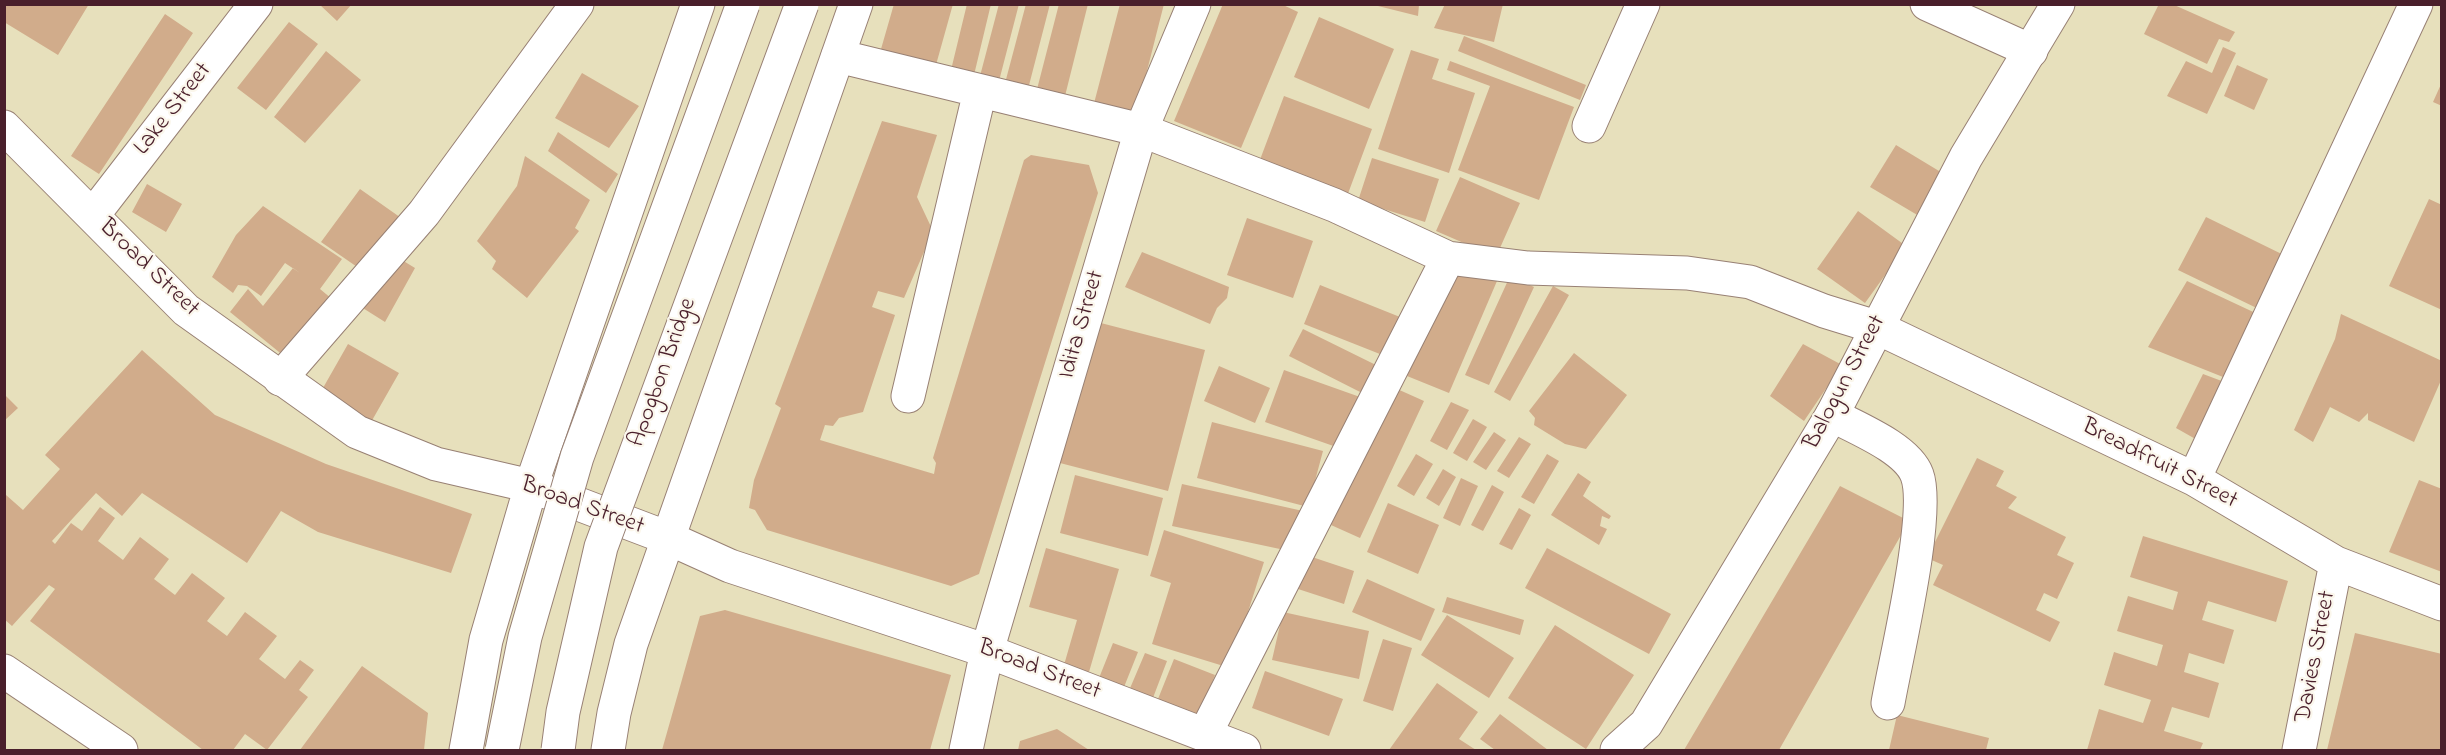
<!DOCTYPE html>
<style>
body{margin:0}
#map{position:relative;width:2446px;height:755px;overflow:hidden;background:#e7e0bc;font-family:"Indie Flower",sans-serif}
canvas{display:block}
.frame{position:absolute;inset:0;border:6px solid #4a1f2b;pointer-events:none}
</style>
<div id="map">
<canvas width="2446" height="755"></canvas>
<div class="frame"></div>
</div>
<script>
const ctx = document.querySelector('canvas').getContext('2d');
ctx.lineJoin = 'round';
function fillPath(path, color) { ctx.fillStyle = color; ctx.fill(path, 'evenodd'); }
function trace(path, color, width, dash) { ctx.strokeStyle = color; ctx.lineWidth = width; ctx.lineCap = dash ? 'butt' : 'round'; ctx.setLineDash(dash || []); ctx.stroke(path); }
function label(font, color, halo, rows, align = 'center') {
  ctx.font = font + ' "Indie Flower",sans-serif'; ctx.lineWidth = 4.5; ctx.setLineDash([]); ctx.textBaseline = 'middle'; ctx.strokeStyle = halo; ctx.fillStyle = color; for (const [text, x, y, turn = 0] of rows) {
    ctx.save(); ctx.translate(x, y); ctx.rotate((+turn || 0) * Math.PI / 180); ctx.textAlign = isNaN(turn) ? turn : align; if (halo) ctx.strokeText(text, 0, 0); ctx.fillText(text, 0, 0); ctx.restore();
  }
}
fillPath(new Path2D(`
 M4 4H89L58 55 4 22Z
 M319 4H352L337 21Z
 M894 4H953L934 72 879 56Z
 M967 4H991L974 75 951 70Z
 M999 4H1019L999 81 980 76Z
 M1026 4H1050L1027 93 1004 87Z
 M1059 4H1088L1063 104 1035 97Z
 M1120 4H1164L1134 122 1092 111Z
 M1223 4H1281L1298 12 1241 148 1174 121Z
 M1445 4H1503L1494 42 1434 28Z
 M2159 4H2172L2235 32 2229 42 2219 39 2207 64 2144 34Z
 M1374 5H1419L1418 16Z
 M165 14 193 33 99 174 71 156Z
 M1319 17 1394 49 1369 109 1294 77Z
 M289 22 318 44 266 110 237 88Z
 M1464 36 1586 85 1580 100 1458 51Z
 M2223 47 2236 53 2207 114 2167 96 2186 61 2212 73Z
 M1411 50 1439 59 1432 79 1475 93 1449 173 1378 149Z
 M326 51 361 80 305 143 274 117Z
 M1450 61 1574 107 1539 200 1458 170 1490 86 1447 70Z
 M2237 65 2268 79 2254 110 2224 96Z
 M582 73 639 106 609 148 555 118Z
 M2442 82V106L2433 102Z
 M1284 96 1372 129 1346 199 1258 165Z
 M882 121 937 135 917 197 933 231 904 298 878 291 872 307 895 315 863 412 839 418 833 426 825 425 820 440 934 474 936 463 933 458 1024 160 1031 155 1089 165 1098 193 979 574 951 586 767 530 755 510 749 508 754 480 781 408 775 404Z
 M558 132 618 174 606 193 548 151Z
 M1896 145 1944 174 1919 216 1870 187Z
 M525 156 590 200 575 228 579 231 527 298 492 269 496 261 477 241 517 186Z
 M1372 158 1439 179 1425 222 1358 201Z
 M1460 177 1520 203 1496 257 1436 231Z
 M147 184 182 204 166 232 132 212Z
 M360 189 404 220 363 271 321 242Z
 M2429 199 2442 205V310L2389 286Z
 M263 206 342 259 320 289 338 304 290 361 230 312 248 289 263 306 293 268 300 273 285 263 261 296 247 286 238 285 233 293 212 277 236 235Z
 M1858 211 1906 246 1865 303 1817 269Z
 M2206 217 2296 261 2267 313 2178 270Z
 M1247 218 1313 241 1293 298 1227 275Z
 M1142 252 1229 287 1227 298 1217 308 1210 324 1125 287Z
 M392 254 415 268 385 322 358 305Z
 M1455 263 1497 281 1449 393 1407 376Z
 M1510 276 1534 287 1489 385 1465 375Z
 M2187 281 2264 317 2233 381 2148 347Z
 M1320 285 1405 319 1390 358 1304 324Z
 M1553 286 1569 295 1510 401 1494 392Z
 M2341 314 2442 361V378L2414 442 2368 420V413L2359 422 2330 407 2313 442 2294 430 2335 339Z
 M1097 322 1205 350 1168 491 1060 463Z
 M1303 329 1380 367 1366 395 1289 356Z
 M348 344 399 373 370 424 319 395Z
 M1803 344 1842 365 1804 421 1770 396Z
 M142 350 215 415 326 464 472 514 451 573 318 532 281 511 247 563 142 493 122 516 96 493 52 541 55 544 71 523 82 531 100 507 115 518 98 541 123 560 140 537 169 559 154 579 175 595 192 573 225 598 207 621 227 636 245 612 277 636 259 659 285 679 300 660 314 670 299 690 308 697 267 750 245 734 233 750H203L30 621 55 589 49 585 12 626 4 619V497L6 495 23 510 60 469 45 455Z
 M1574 353 1627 395 1586 449 1565 444 1534 425 1535 418 1529 411Z
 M1219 366 1270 388 1255 423 1204 401Z
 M1284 370 1360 397 1342 449 1265 422Z
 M2203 374 2235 386 2199 441 2176 428Z
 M1395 388 1424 401 1360 538 1331 525Z
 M4 394 18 408 4 421Z
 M1451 402 1469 410 1447 450 1430 441Z
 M1473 419 1487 427 1467 461 1453 453Z
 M1212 422 1323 451 1308 507 1197 478Z
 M1494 432 1506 440 1486 470 1473 462Z
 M1519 437 1531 444 1509 478 1497 471Z
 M1416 454 1433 464 1414 496 1397 486Z
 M1547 454 1559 461 1534 504 1521 497Z
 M1977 458 2004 471 1996 486 2017 497 2008 508 2066 537 2057 555 2074 563 2057 599 2044 593 2036 610 2060 622 2050 642 1933 585 1943 565 1927 558Z
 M1443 469 1456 477 1439 506 1426 498Z
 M1578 473 1591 482 1583 496 1611 516 1609 519 1602 516 1600 526 1607 529 1599 545 1551 515Z
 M1075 475 1163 498 1148 556 1060 533Z
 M1461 478 1478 486 1460 526 1443 518Z
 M2419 480 2442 489V572L2389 552Z
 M1182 484 1303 511 1294 552 1172 526Z
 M1492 485 1504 492 1483 531 1471 525Z
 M1840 486 1909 521 1779 750H1684Z
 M1388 503 1439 525 1418 574 1367 552Z
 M1519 508 1531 515 1512 550 1499 544Z
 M1164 530 1264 562 1230 668 1152 644 1171 583 1150 576Z
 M2143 536 2288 581 2276 622 2208 601 2202 620 2234 630 2224 664 2189 653 2184 672 2219 683 2209 718 2172 707 2164 731 2203 743 2200 750H2087L2099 709 2143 723 2151 700 2104 685 2114 652 2157 666 2163 645 2117 631 2128 596 2173 610 2178 592 2130 577Z
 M1046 548 1119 569 1089 672 1064 665 1077 620 1029 607Z
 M1547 548 1671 614 1649 654 1525 588Z
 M1306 555 1354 571 1344 604 1295 588Z
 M1367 579 1435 609 1421 641 1352 612Z
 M1447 597 1524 620 1520 635 1442 612Z
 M725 610 951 675 930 750H662L700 616Z
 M1283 612 1369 631 1359 679 1272 660Z
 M1447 615 1514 658 1489 698 1421 655Z
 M1555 625 1634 675 1586 749 1508 698Z
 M2355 633 2442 654V750H2327Z
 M1383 639 1412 648 1393 711 1363 701Z
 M1113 643 1138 652 1122 692 1097 683Z
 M1145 653 1167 661 1151 703 1128 693Z
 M1174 659 1215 675 1197 720 1156 704Z
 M362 666 428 713 424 750H300Z
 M1265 671 1343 699 1329 736 1252 708Z
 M1437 683 1478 712 1459 739 1476 750H1389Z
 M1500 714 1548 750H1495L1480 739Z
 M1897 715 1989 738 1986 750H1889Z
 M1057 729 1089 750H1018L1020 741Z`), '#d1ac8b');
const minor = new Path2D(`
 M1927 4 2031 51
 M838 56 1141 130 1334 205 1448 258 1528 268 1687 273 1750 282 1824 311 1876 327 2194 479 2336 563 2442 604
 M1589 126 1643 4
 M93 215 256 4
 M280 379 424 213 577 4
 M908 396 980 91
 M1832 415C1856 428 1907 448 1917 475 1931 513 1896 657 1888 703
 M2194 479 2416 4
 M987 651 1141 130 1194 4
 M4 671 121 750
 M1205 734 1448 258
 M2299 750 2336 563`);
const major = new Path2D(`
 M4 127 186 310 357 432 436 464 531 486 668 538 730 566 987 651 1244 750
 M466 750 486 640 531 486 698 4
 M608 750 614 713 631 644 856 4
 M966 750 987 651
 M1617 750 1646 724 1832 415 1966 157 2058 4`);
trace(minor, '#988074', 35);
trace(major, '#988074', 35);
trace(minor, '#fff', 33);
trace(major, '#fff', 33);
const highwayBridge = new Path2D(`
 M502 750 525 637 577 457 743 4
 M558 750 563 712 601 547 802 4`);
trace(highwayBridge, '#988074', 35, []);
trace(highwayBridge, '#fff', 33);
label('24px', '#4a1f2b', '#fbf7ec', [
 ["Lake Street",174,110,-52],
 ["Broad Street",148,269,44],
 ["Idita Street",1083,325,-74],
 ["Apogbon Bridge",664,373,-70],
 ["Balogun Street",1846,383,-62],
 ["Breadfruit Street",2159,465,27],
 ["Broad Street",582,507,20],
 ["Davies Street",2317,657,-79],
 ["Broad Street",1039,671,21]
]);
</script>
